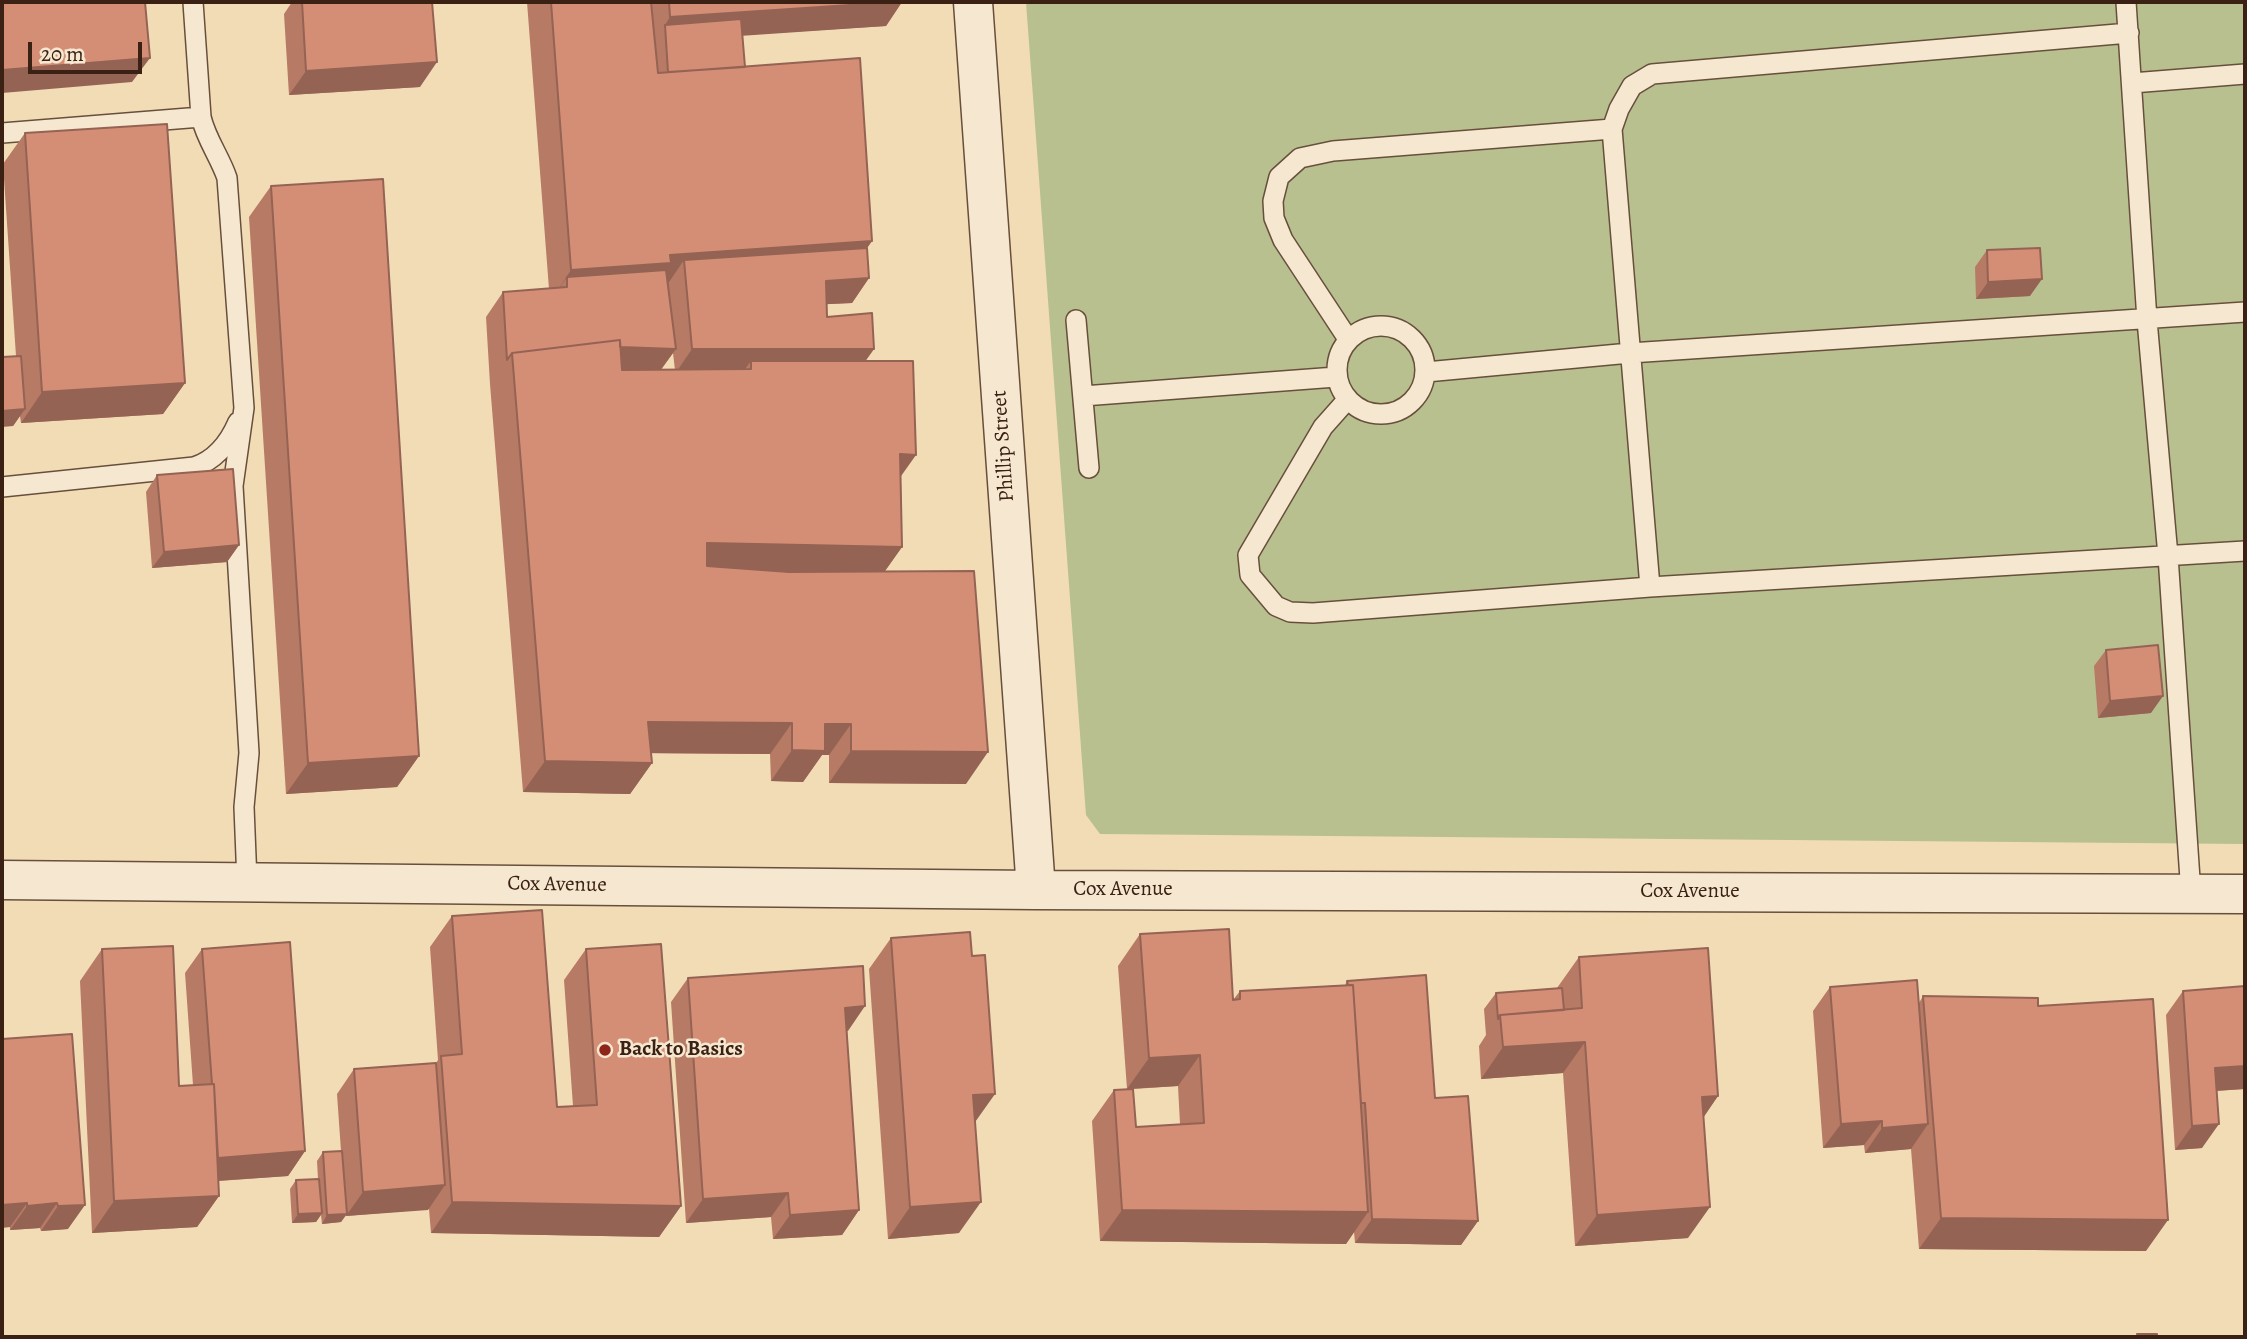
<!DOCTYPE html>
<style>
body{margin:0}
#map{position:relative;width:2247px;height:1339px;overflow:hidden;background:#f1dcb6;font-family:Alegreya,serif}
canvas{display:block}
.frame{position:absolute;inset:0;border:4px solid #3b2014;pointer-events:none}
.scale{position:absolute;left:28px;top:42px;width:114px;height:32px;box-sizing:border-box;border:4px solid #3b2014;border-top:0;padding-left:9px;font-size:21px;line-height:24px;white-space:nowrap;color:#3b2014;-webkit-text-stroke:5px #f6e8d0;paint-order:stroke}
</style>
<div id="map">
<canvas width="2247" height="1339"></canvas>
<div class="frame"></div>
<div class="scale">20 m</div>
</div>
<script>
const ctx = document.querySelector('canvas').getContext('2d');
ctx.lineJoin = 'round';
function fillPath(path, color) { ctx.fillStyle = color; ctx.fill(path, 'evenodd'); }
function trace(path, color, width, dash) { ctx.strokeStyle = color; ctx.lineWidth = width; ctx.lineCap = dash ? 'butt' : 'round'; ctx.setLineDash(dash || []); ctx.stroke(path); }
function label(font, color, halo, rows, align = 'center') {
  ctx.font = font + ' Alegreya,serif'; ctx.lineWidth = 5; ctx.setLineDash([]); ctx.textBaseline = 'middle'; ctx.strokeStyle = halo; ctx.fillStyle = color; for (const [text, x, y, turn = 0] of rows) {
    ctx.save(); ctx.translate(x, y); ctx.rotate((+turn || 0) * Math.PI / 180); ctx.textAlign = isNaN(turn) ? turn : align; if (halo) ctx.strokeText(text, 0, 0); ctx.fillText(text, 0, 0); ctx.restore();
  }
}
fillPath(new Path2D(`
 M1026 2H2245V844L1100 834 1086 815Z`), '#b8c08f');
const lane = new Path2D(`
 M193 2 201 117C206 139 220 157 227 178L244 408 233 486 249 753 244 807 247 882
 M2126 2 2147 320 2168 556 2191 894
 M2132 83 2245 74
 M1612 129 1650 587
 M2 133 201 117
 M1076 320 1089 468
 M1337 370a44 44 0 1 1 88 0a44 44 0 1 1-88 0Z
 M1348 339 1283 240 1274 218 1273 201 1279 177 1300 158 1333 151 1612 129 1619 109 1632 86 1652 74 2129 33
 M1426 372 1630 353 2245 312
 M1083 396 1336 377
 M1347 400 1323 427 1248 555 1250 575 1276 606 1290 612 1313 613 1650 587 2245 551
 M2 487 194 467C216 460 229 443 238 422`);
const street = new Path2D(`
 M973 2 1036 890
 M2 880 1036 890 2245 894`);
trace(lane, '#684f3c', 22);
trace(street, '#684f3c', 41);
trace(lane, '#f6e8d0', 19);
trace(street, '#f6e8d0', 38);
fillPath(new Path2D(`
 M292 2H432L420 87 289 95 284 14Z
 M527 2H902L886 26 742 35 745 67 872 241 867 248 869 278 852 303 827 304V317L874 349 865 361 901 476 902 547 885 571 966 784 829 783V755H822L803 782 771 781 770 754 651 753 652 763 630 794 523 792 490 384 486 317 503 292 549 289ZM673 353 675 370H661Z
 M25 133 185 383 163 414 21 423 20 416 13 426 16 356 3 164Z
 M271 186 419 756 397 787 286 794 249 217Z
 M1987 250 2030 296 1976 299 1975 267Z
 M157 475 239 545 227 562 152 568 146 492Z
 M2106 650 2151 713 2098 718 2094 666Z
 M452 916 557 1107 573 1106 564 980 586 949 681 1206 659 1237 431 1233 429 1209 346 1216V1214L341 1222 322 1224 321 1215 316 1222 292 1223 290 1189 296 1180 318 1179 317 1161 323 1152 341 1151 337 1094 354 1069 436 1063 438 1060 430 947Z
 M1140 934 1233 1000 1240 991 1345 985 1347 981 1435 1098 1478 1221 1461 1245 1355 1243 1354 1232 1346 1244 1100 1241 1092 1121 1114 1090 1127 1089 1118 966ZM1178 1086 1180 1124 1136 1127 1133 1089Z
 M891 938 975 1122 959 1233 888 1239 869 969Z
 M102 949 179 1086 193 1085 185 973 202 949 305 1151 288 1176 219 1181V1196L197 1227 92 1233 80 981Z
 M1579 957 1718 1096 1703 1117 1688 1238 1575 1246 1563 1073 1481 1079 1479 1046 1486 1035 1484 1009 1496 993 1557 988Z
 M688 978 848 1031H847L859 1210 842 1235 773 1239 771 1217 686 1223 671 1002Z
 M2245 986V1087L2244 1089 2216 1091 2202 1148 2175 1150 2166 1015 2183 991Z
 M1830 987 1919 1003 1923 996 2038 1006 2146 1251 1919 1249 1911 1149 1865 1153 1864 1145 1823 1148 1813 1011Z
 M2 1039 68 1229 41 1231 40 1228 10 1230Z`), '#b77a65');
fillPath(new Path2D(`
 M902 2 886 26 666 41 665 25 670 17Z
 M150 58 132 82 2 93V70Z
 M437 62 420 87 289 95 306 71Z
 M872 241 850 272 684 260 667 285 567 287V277L550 302 571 270 670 255Z
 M869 278 852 303 809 305 826 281Z
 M2042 279 2030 296 1976 299 1988 282Z
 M615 347 676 349 658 373 514 381Z
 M692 349H874L857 373 751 361 742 373 675 374Z
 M185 383 163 414 21 423 42 392Z
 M25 409 13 426 2 427V411Z
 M900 454 916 455 894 486Z
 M707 543 902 547 880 578 685 574Z
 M239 545 227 562 152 568 164 552Z
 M2163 696 2151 713 2098 718 2110 701Z
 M648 722 792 723 770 754 626 753Z
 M825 724H851L829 755H822L803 782 771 781 792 750Z
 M851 751 988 752 966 784 829 783Z
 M419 756 397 787 286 794 308 763Z
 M545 761 652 763 630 794 523 792Z
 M865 1006 848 1031 828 1032 845 1008Z
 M1585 1042 1563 1073 1481 1079 1503 1047Z
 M1200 1055 1178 1086 1127 1089 1149 1058Z
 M2245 1066V1087L2244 1089 2198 1092 2215 1068Z
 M995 1094 973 1125V1095Z
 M1718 1096 1697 1127 1702 1097Z
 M1882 1121 1864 1145 1823 1148 1841 1124Z
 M1928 1124 1911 1149 1865 1153 1882 1128Z
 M2219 1124 2202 1148 2175 1150 2192 1126Z
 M305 1151 288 1176 200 1182 217 1158Z
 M445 1185 428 1210 346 1216 363 1192Z
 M788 1193 771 1217 686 1223 703 1199Z
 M219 1196 197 1227 92 1233 114 1201Z
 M452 1202 681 1206 659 1237 431 1233Z
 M981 1202 959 1233 888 1239 910 1207Z
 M27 1203 10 1227 2 1228V1205Z
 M57 1203 40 1228 10 1230 27 1206Z
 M85 1205 68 1229 41 1231 58 1206Z
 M1710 1207 1688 1238 1575 1246 1597 1215Z
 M859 1210 842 1235 773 1239 790 1215Z
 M1122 1210 1368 1212 1346 1244 1100 1241Z
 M322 1213 316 1222 292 1223 298 1214Z
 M347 1214 341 1222 322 1224 327 1215Z
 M1941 1218 2168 1220 2146 1251 1919 1249Z
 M1372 1219 1478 1221 1461 1245 1355 1243Z`), '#956353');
const building = new Path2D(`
 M2 2H145L150 58 2 70Z
 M302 2H432L437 62 306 71Z
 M551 2H651L658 73 860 58 872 241 670 255 671 263 571 270Z
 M669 2H895L670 17Z
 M741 19 745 67 668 72 665 25Z
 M167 124 185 383 42 392 25 133Z
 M383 179 419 756 308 763 271 186Z
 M867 248 869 278 826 281 827 317 872 313 874 349H692L684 260Z
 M2040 248 2042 279 1988 282 1987 250Z
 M666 270 676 349 620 347V340L512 353 507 360 503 292 567 287V277Z
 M620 340 622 370 751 369V361H913L916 455 900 454 902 547 707 543V566L789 572 974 571 988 752 851 751V724H825V751L792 750V723L648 722 652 763 545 761 512 353Z
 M21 356 25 409 2 411V357Z
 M233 469 239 545 164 552 157 475Z
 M2158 645 2163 696 2110 701 2106 650Z
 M542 910 557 1107 597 1105 586 949 661 944 681 1206 452 1202 441 1056 462 1054 452 916Z
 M1229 929 1233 1000 1240 999V991L1353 985 1368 1212 1122 1210 1114 1090 1133 1089 1136 1127 1204 1123 1200 1055 1149 1058 1140 934Z
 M970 932 972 956 985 955 995 1094 973 1095 981 1202 910 1207 891 938Z
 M290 942 305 1151 218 1158 214 1084H212L202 949Z
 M173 946 179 1086 214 1084 219 1196 114 1201 102 949Z
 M1708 948 1718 1096 1702 1097 1710 1207 1597 1215 1585 1042 1503 1047 1500 1015 1582 1008 1579 957Z
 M863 966 865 1006 845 1008 859 1210 790 1215 788 1193 703 1199 688 978Z
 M1426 975 1435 1098 1468 1096 1478 1221 1372 1219 1365 1103H1361L1353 985H1348L1347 981Z
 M1917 980 1928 1124 1882 1128V1121L1841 1124 1830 987Z
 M2245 986V1066L2215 1068 2219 1124 2192 1126 2183 991Z
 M1562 988 1564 1010 1500 1015 1498 1019 1496 993Z
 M1923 996 2038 998V1006L2153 999 2168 1220 1941 1218Z
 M72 1034 85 1205 58 1206 57 1203 27 1206V1203L2 1205V1039Z
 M436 1063 445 1185 363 1192 354 1069Z
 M342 1151 347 1214 327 1215 323 1152Z
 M319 1179 322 1213 298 1214 296 1180Z
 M2137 1334H2157V1337H2138Z`);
fillPath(building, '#d58e76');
trace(building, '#956353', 2);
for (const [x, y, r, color] of [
 [605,1050,7,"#8f2418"]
]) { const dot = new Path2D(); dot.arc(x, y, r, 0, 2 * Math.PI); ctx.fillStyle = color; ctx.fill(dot); trace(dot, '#f6e8d0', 2.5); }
label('21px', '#3b2014', '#f6e8d0', [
 ["Phillip Street",1004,446,-94],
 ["Cox Avenue",557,885,1],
 ["Cox Avenue",1123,890],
 ["Cox Avenue",1690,892]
]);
label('bold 21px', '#3b2014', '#f6e8d0', [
 ["Back to Basics",619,1050]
], 'left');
</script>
